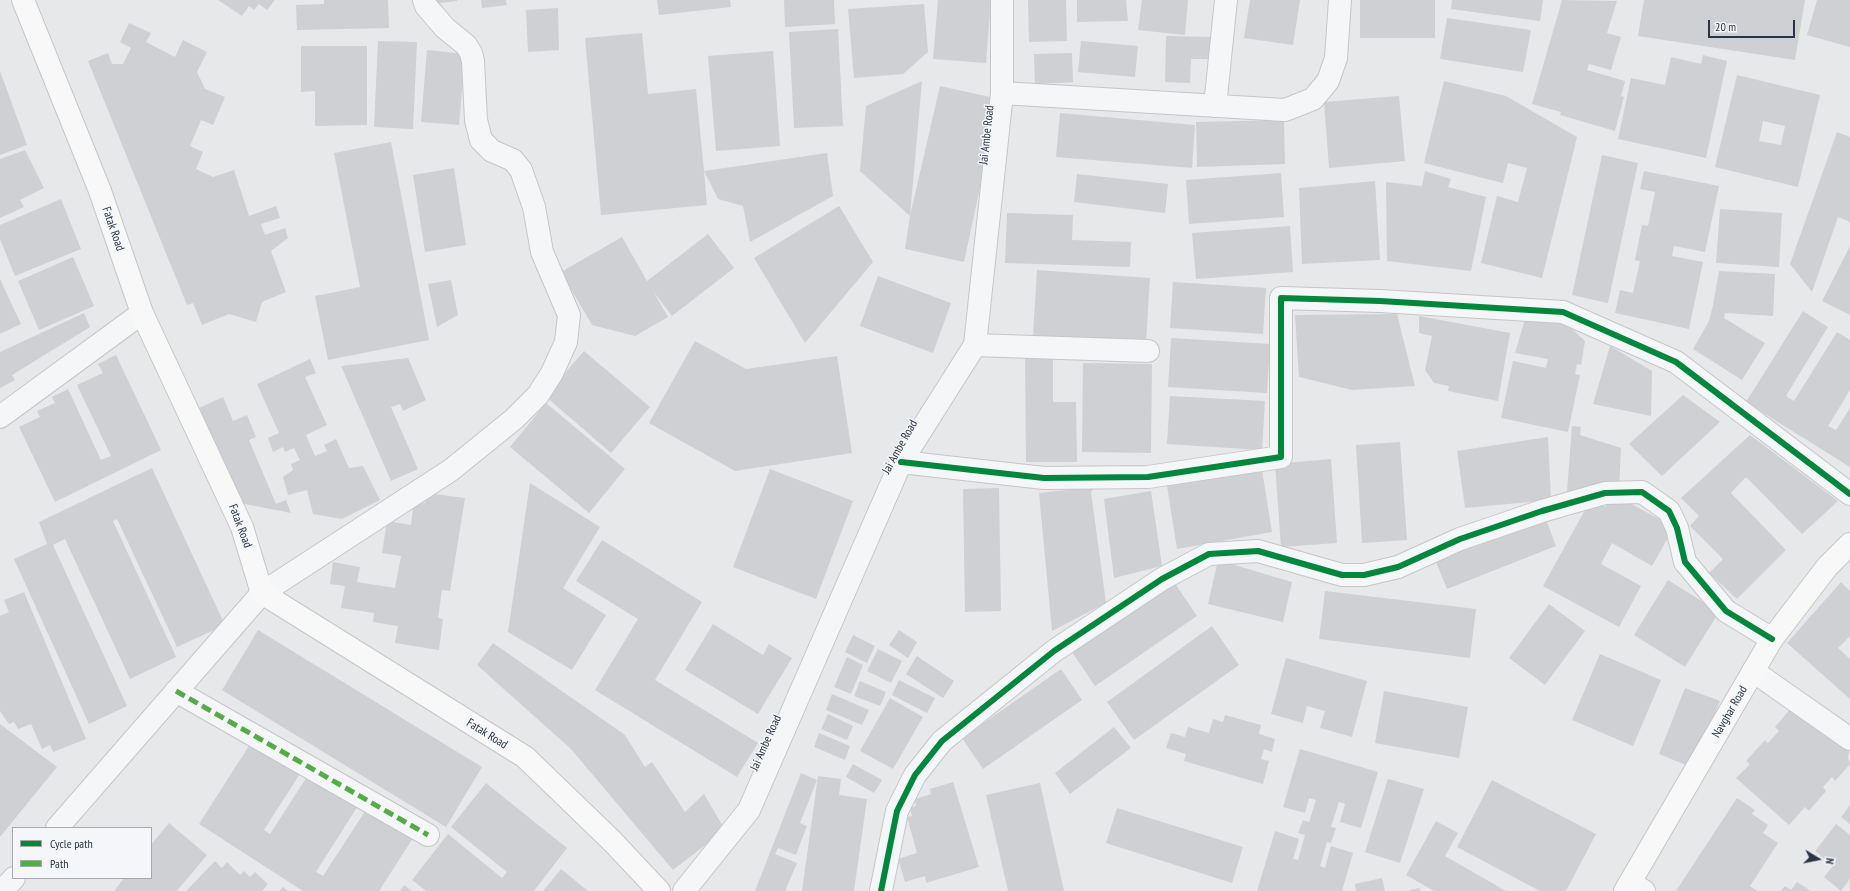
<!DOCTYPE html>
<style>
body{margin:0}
#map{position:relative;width:1850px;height:891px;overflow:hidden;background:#e6e8ea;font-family:"PT Sans Narrow",sans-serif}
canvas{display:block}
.legend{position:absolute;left:12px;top:827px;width:140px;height:52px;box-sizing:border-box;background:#f4f6f9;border:1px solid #a4a8b1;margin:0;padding:5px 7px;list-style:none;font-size:12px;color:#2b3445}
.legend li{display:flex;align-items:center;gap:8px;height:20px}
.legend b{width:20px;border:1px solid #a4a8b1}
.north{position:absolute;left:1798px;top:839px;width:40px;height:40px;-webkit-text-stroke:3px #f4f6f9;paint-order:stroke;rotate:100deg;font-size:11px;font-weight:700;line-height:16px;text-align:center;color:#2b3445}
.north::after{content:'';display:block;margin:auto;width:14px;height:18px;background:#2b3445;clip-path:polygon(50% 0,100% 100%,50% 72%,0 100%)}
.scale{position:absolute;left:1708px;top:20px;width:87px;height:18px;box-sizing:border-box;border:2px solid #2b3445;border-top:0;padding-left:5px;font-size:12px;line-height:14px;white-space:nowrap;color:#2b3445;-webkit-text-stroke:3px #f4f6f9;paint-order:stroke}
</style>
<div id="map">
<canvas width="1850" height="891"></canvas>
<ul class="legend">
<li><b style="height:5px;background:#00873e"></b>Cycle path</li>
<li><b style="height:5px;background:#54ac47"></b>Path</li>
</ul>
<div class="north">N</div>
<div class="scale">20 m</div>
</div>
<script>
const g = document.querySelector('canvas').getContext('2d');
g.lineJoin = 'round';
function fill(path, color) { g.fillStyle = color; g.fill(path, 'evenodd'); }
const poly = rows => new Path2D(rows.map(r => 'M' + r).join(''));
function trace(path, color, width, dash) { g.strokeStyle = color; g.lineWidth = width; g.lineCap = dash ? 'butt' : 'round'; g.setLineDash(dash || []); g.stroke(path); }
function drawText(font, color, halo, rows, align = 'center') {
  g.font = font + ' "PT Sans Narrow",sans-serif'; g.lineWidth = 3; g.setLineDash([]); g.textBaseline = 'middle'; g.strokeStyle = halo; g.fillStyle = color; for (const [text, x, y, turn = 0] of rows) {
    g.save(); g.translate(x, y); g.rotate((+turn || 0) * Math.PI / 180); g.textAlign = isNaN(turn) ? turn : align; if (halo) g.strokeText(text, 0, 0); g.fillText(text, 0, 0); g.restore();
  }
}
fill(poly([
 [218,0,275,0,267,10,259,4,254,10,249,6,242,16],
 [324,0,388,0,389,28,297,30,296,5,324,4],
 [431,0,457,0,457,1,432,4],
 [481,0,506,0,507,5,482,8],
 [657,0,730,0,731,7,659,15],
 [784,0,834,0,835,24,785,27],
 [938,0,991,0,986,63,933,59],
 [1028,0,1066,0,1067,41,1029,42],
 [1077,0,1126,0,1128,21,1077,22],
 [1142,0,1188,0,1185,35,1138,30],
 [1250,0,1300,0,1293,45,1244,38],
 [1360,0,1435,0,1435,38,1360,38],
 [1452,0,1543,0,1540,21,1451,9],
 [1562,0,1617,1,1607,33,1621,37,1611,70,1589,64,1587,70,1625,81,1621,96,1624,97,1615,131,1560,115,1561,112,1532,104],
 [1644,0,1805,0,1795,60,1638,36],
 [1817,0,1850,0,1850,47,1807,35],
 [924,4,928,52,903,74,854,78,848,9],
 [558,8,559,50,528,52,526,10],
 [1447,18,1531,30,1523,72,1440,59],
 [129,23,151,33,146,42,175,57,183,40,207,52,197,72,205,89,225,97,213,125,201,120,190,146,203,152,196,169,213,177,234,170,249,216,276,206,280,218,261,224,265,235,285,228,288,238,271,251,286,292,262,302,256,322,229,314,202,325,193,303,187,305,88,61,108,53,112,64,123,64,131,48,120,42],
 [838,29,843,126,794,128,789,32],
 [642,33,648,94,696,89,704,171,827,153,833,196,750,242,743,206,718,199,704,171,707,205,601,215,585,38],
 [1166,36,1212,37,1211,59,1191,59,1190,83,1165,82],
 [378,41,417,42,413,129,374,127],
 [1081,41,1138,46,1135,77,1078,72],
 [301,46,367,46,367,125,315,126,315,91,301,92],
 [427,50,465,54,459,125,421,122],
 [773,51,780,146,716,151,708,56],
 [1072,53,1073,82,1035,84,1034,54],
 [1703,55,1727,61,1706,158,1618,139,1631,78,1665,85,1671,57,1701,64],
 [0,71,27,145,0,155],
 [1737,75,1820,95,1798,187,1715,167],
 [1763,121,1785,126,1781,145,1759,141],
 [922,81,910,216,860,171,866,106],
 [1444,81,1506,96,1577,137,1542,278,1481,263,1497,196,1518,202,1527,168,1508,163,1503,183,1424,163],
 [940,86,999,99,964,262,905,249,910,216],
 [1399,96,1405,161,1329,168,1324,102],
 [1060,113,1195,125,1192,168,1056,157],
 [1284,120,1285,164,1197,167,1196,122],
 [1837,132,1850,137,1850,222,1838,217,1812,292,1790,264],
 [391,142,429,340,328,360,315,296,360,287,334,153],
 [25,150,44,188,20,200,24,207,0,218,0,159],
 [1602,155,1638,163,1608,303,1572,295],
 [454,168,466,245,425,252,413,175],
 [1425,171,1451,179,1448,187,1486,197,1471,271,1387,261,1386,182,1422,186],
 [1644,171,1719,186,1705,252,1674,246,1672,256,1703,262,1689,329,1615,313,1620,290,1633,293,1640,261,1635,260,1642,225,1648,226,1655,192,1640,189],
 [1281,173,1284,217,1189,224,1186,180],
 [1077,174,1168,184,1165,213,1074,202],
 [1375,181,1380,260,1302,264,1299,188],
 [61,199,81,249,15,276,0,239,0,225],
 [839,206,873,262,805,343,754,258],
 [1720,209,1782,213,1779,267,1716,263],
 [1007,213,1073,215,1072,240,1131,242,1130,267,1005,263],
 [1290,226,1293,272,1196,279,1192,233],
 [708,234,734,268,672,316,653,291,668,317,635,336,592,325,561,272,622,237,647,281],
 [1850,246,1850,315,1822,301],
 [73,257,94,306,39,330,18,281],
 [1037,270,1150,278,1146,343,1033,336],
 [1719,271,1775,274,1773,316,1725,313,1724,318,1765,343,1742,380,1693,349,1709,321,1713,305],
 [878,276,951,303,933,353,860,326],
 [0,279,21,324,0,334],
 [451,280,458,315,437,327,428,284],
 [1173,282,1266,288,1263,334,1170,328],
 [1803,311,1828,327,1786,396,1794,401,1837,332,1850,340,1850,390,1828,426,1836,430,1850,408,1850,467,1746,402],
 [84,313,90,327,12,375,15,380,0,388,0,352],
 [1397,314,1415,386,1352,390,1299,377,1295,315],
 [1419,316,1510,333,1498,401,1448,391,1449,386,1434,383,1425,370,1432,336,1419,333],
 [1525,319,1564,322,1585,341,1581,365,1577,364,1575,374,1580,375,1568,432,1501,418,1513,361,1546,368,1548,359,1515,353],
 [1171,338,1270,344,1267,393,1168,387],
 [695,341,746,369,837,356,852,453,735,471,649,423],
 [1610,346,1652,371,1651,416,1593,404],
 [584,351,650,407,611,453,545,396],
 [1025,353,1053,353,1053,402,1076,402,1077,462,1026,462],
 [116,355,161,450,55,502,19,427,40,417,37,411,55,403,52,397,68,389,101,460,111,456,77,385,103,373,98,364],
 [408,358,426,400,403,411,400,404,391,407,418,469,391,481,341,366],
 [310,359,316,373,305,377,327,425,306,435,315,456,327,451,324,445,336,439,349,468,363,466,380,500,342,519,313,514,307,490,288,495,283,477,293,470,291,464,300,460,294,448,285,452,283,447,273,452,268,438,279,433,257,384],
 [1083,363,1152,364,1151,453,1082,452],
 [1683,395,1720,422,1662,476,1629,444],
 [1170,396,1265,401,1262,450,1167,444],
 [223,397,233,421,247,415,256,437,249,440,276,504,286,500,291,513,240,503,199,408],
 [546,403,625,469,589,513,510,447],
 [1572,426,1581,427,1580,435,1621,448,1619,490,1567,492],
 [1750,435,1838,501,1802,534,1746,477,1731,493,1786,550,1737,599,1709,573,1723,559,1690,526,1699,516,1681,498],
 [1548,437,1551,500,1465,508,1457,451],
 [1400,442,1407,540,1362,543,1356,445],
 [1331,459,1337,543,1281,547,1275,464],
 [152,468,225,625,177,647,117,519,113,521,176,657,130,679,65,539,53,545,127,706,89,724,14,559,47,544,39,522],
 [770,469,853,501,816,599,733,567],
 [1262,470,1272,532,1177,549,1167,486],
 [530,483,600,527,563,588,606,615,572,670,508,632],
 [1094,487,1091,492,1106,603,1052,631,1039,493],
 [999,488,1001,611,965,612,963,489],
 [1151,491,1162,566,1114,578,1104,499],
 [426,493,465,498,450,591,442,590,438,618,443,619,439,650,395,643,398,626,373,622,374,613,341,608,345,586,330,584,333,562,360,567,357,582,395,588,401,556,382,553,387,521,411,525,414,501,425,503],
 [1613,494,1674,527,1652,566,1612,543,1601,564,1641,586,1619,627,1543,586,1591,499,1605,507],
 [1544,514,1556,546,1447,589,1434,557],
 [602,540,702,602,655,680,758,743,737,777,595,690,638,619,576,581],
 [1218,560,1292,582,1283,622,1208,604],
 [1668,580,1719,612,1685,667,1634,635],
 [1174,582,1197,616,1095,686,1072,652],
 [1841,582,1850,591,1850,638,1849,637,1838,648,1850,659,1850,699,1787,643],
 [1325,591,1476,609,1470,658,1319,639],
 [24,592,86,739,53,752,50,745,42,749,31,724,18,729,14,722,9,724,0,711,0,616,9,612,4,600],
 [1549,604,1585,631,1545,685,1509,658],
 [713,624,763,655,769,644,792,658,758,714,685,670],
 [1212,626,1239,665,1134,740,1107,702],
 [258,630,482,767,446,827,222,690],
 [899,630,917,642,908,658,889,645],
 [853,635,875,646,867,663,845,652],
 [493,643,625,735,645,767,652,762,685,812,704,794,725,830,673,870,571,749,477,665],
 [878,649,902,661,891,683,867,671],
 [1600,654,1661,680,1633,746,1572,720],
 [917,656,954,681,943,698,906,674],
 [847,657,863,665,851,694,834,687],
 [1286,658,1367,681,1352,737,1320,728,1325,711,1307,706,1303,723,1271,714],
 [1061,669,1082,700,983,769,962,738],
 [899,680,935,698,927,713,892,695],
 [860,681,886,692,880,706,854,696],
 [1685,688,1720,701,1693,768,1659,754],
 [1384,691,1468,707,1459,758,1375,743],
 [832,694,869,710,862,725,826,710],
 [890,698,923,717,893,769,860,751],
 [1791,708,1850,747,1848,758,1850,764,1835,781,1832,777,1823,787,1826,791,1809,811,1805,807,1789,825,1736,778,1750,764,1746,761,1765,740,1768,743,1779,731,1775,727],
 [828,714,853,726,847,740,821,729],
 [1225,715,1261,725,1259,734,1275,739,1272,752,1264,749,1261,759,1269,761,1263,784,1184,761,1186,754,1166,748,1171,733,1185,737,1188,727,1209,733,1213,719,1223,722],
 [0,724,57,767,0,837],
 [1114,727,1131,748,1070,794,1055,773],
 [819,733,850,746,845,760,814,747],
 [254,738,303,769,264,830,270,834,310,772,359,804,316,872,323,876,369,805,415,835,379,891,303,891,199,824],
 [1300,749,1378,772,1361,828,1340,822,1345,804,1339,802,1331,827,1336,828,1331,843,1327,842,1320,866,1325,868,1331,846,1353,853,1342,891,1257,891,1275,831,1299,839,1293,859,1298,860,1305,835,1298,833,1303,820,1309,822,1316,800,1309,798,1305,813,1283,807],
 [853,764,882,780,874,793,846,777],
 [801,773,817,780,800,823,807,826,796,855,778,848,775,854,797,863,785,891,755,891],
 [818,776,841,779,839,795,867,799,854,891,802,891],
 [1388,779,1424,789,1400,863,1365,852],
 [1492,780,1596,834,1566,891,1540,891,1457,847],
 [953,782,979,867,926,883,925,876,905,882,898,859,917,853,907,817,912,816,910,808,916,806,915,799,931,794,930,789],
 [486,783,567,848,534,891,426,891,412,880,448,834,502,878,507,872,451,827],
 [1040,783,1064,891,1008,891,986,795],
 [1737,798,1755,810,1752,814,1768,825,1763,833,1778,843,1750,886,1757,891,1676,891],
 [1850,805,1850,824,1841,817],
 [1117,808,1243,847,1232,883,1106,843],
 [1436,821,1458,833,1445,856,1506,891,1434,891,1406,875],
 [169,823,207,855,177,891,114,891,124,878,151,878,151,845],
 [1836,824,1850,835,1850,879,1841,891,1824,877,1833,866,1815,851],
 [215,861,222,868,227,862,240,875,244,871,250,877,255,872,268,884,262,891,186,891],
 [561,869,588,891,543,891],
 [1382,878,1385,891,1356,891,1355,884],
 [1797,882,1811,891,1781,891,1785,886,1791,890],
 [404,885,412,891,400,891],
 [283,887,288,891,279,891],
 [1420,888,1420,891,1409,891,1409,890]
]), '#ced0d3');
const minor = poly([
 [1002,93,1285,110,1313,99,1328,81,1336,58,1340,0],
 [1215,106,1226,0],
 [975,345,1148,351],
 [901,462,1044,478,1148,477,1281,457,1281,298,1380,301,1563,312,1676,362,1850,494],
 [1753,671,1850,739],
 [176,691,428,835],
 [57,828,262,593,451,470,514,419,538,395,552,373,566,342,569,315,542,252,534,207,521,170,513,160,492,151,481,140,476,120,473,61,471,53,466,45,445,28,426,6,424,0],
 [1631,883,1644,891],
 [2,891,14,878],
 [684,891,749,810,901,462,975,345,1002,93,1002,0],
 [881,891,897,811,915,775,942,741,1054,651,1162,579,1209,554,1258,551,1342,575,1364,575,1398,567,1460,539,1542,511,1605,493,1642,492,1669,511,1677,528,1685,562,1726,611,1772,639]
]);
const tertiary = poly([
 [0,417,142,313]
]);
const secondary = poly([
 [23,0,100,191,142,313,242,527,262,593,525,757,612,841,659,891],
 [1625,891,1772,639,1827,567,1850,544]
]);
trace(minor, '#c4c6c8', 24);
trace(tertiary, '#c4c6c8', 24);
trace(secondary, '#c4c6c8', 24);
trace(minor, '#f5f6f7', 22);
trace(tertiary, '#f5f6f7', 22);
trace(secondary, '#f8f8f8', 22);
trace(poly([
 [176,691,428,835]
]), '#54ac47', 5, [10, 5]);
trace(poly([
 [901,462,1044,478,1148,477,1281,457,1281,298,1380,301,1563,312,1676,362,1850,494],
 [881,891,897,811,915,775,942,741,1054,651,1162,579,1209,554,1258,551,1342,575,1364,575,1398,567,1460,539,1542,511,1605,493,1642,492,1669,511,1677,528,1685,562,1726,611,1772,639]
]), '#00873e', 6);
drawText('12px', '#2b3445', '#f4f6f9', [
 ["Jai Ambe Road",987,135,-84],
 ["Fatak Road",113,229,71],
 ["Jai Ambe Road",900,447,-61],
 ["Fatak Road",240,526,69],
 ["Navghar Road",1730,712,-60],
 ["Fatak Road",487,734,32],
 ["Jai Ambe Road",766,743,-66]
]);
</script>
